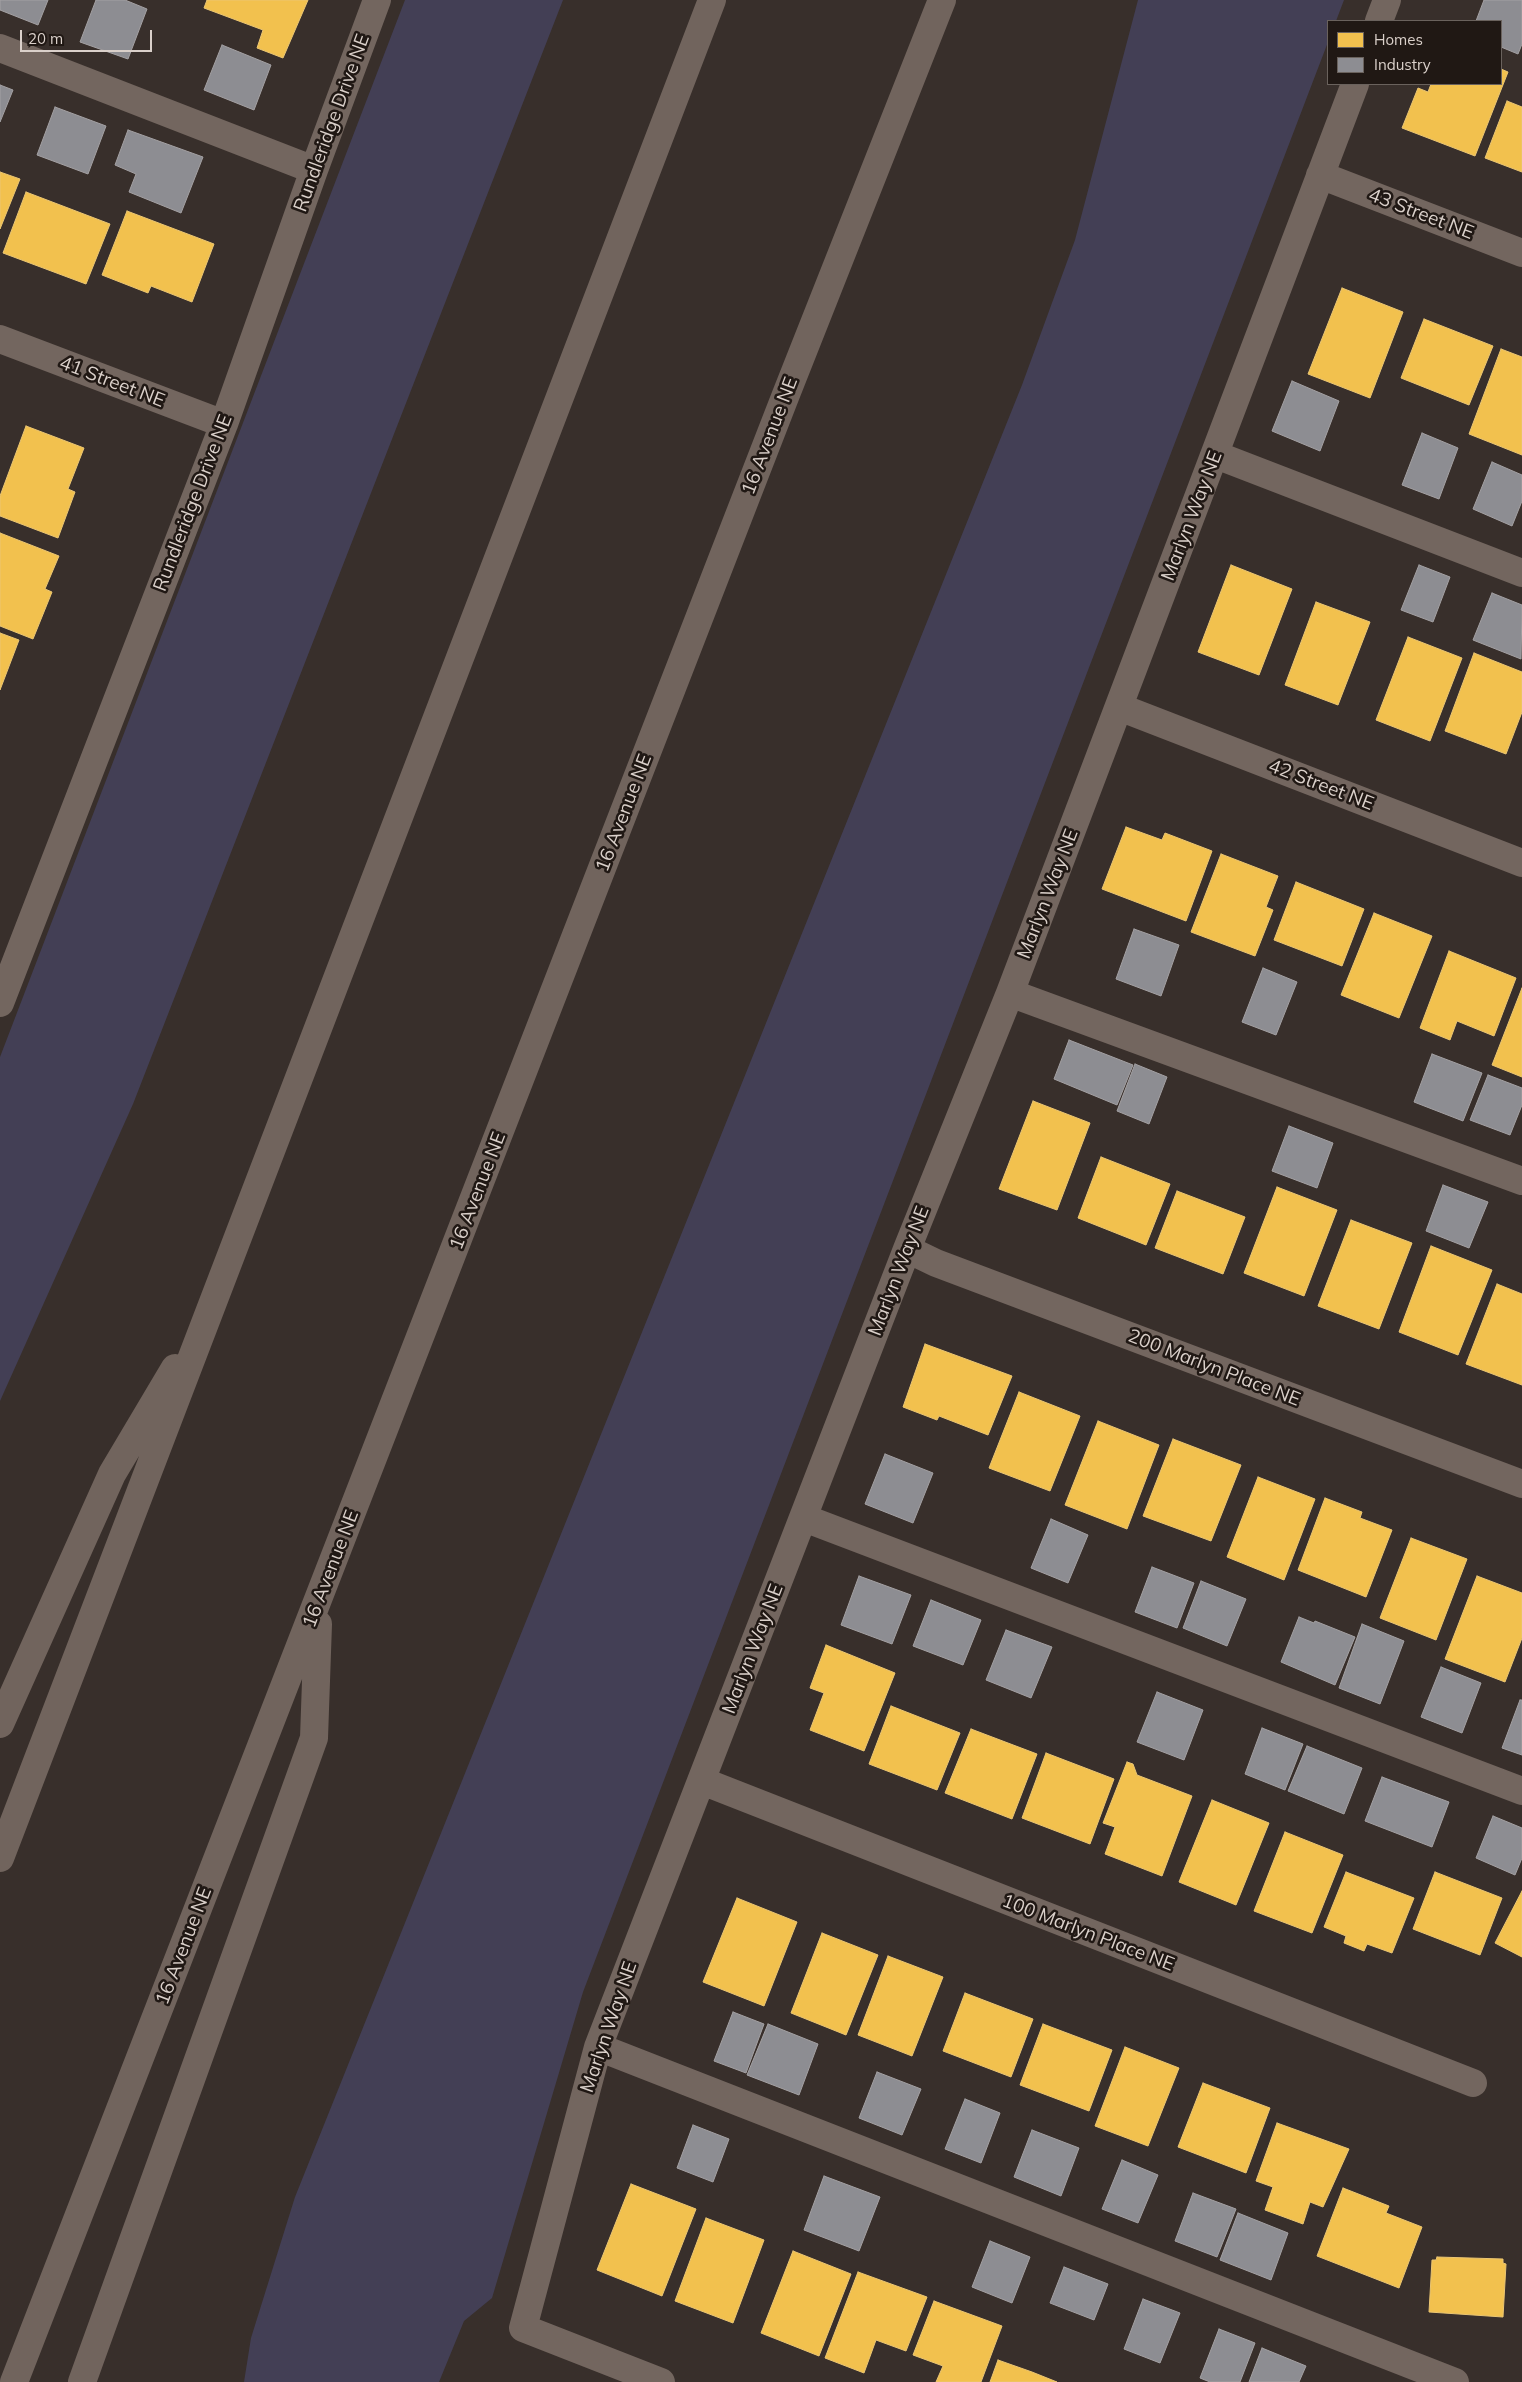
<!DOCTYPE html>
<style>
body{margin:0}
#map{position:relative;width:1522px;height:2382px;overflow:hidden;background:#382f2b;font-family:Mulish,sans-serif}
canvas{display:block}
.legend{position:absolute;left:1327px;top:20px;width:175px;height:65px;box-sizing:border-box;background:#201814;border:1px solid #6a625d;margin:0;padding:6px 9px;list-style:none;font-size:15px;color:#dad0ca}
.legend li{display:flex;align-items:center;gap:10px;height:25px}
.legend b{width:25px;border:1px solid #6a625d}
.scale{position:absolute;left:20px;top:30px;width:132px;height:22px;box-sizing:border-box;border:2px solid #dad0ca;border-top:0;padding-left:6px;font-size:15px;line-height:18px;white-space:nowrap;color:#dad0ca;-webkit-text-stroke:4px #201814;paint-order:stroke}
</style>
<div id="map">
<canvas width="1522" height="2382"></canvas>
<ul class="legend">
<li><b style="height:14px;background:#f2c14e"></b>Homes</li>
<li><b style="height:14px;background:#8d8d92"></b>Industry</li>
</ul>
<div class="scale">20 m</div>
</div>
<script>
const g = document.querySelector('canvas').getContext('2d');
g.lineJoin = 'round';
function fill(path, color) { g.fillStyle = color; g.fill(path, 'evenodd'); }
const poly = rows => new Path2D(rows.map(r => 'M' + r).join(''));
function trace(path, color, width, dash) { g.strokeStyle = color; g.lineWidth = width; g.lineCap = dash ? 'butt' : 'round'; g.setLineDash(dash || []); g.stroke(path); }
function drawText(font, color, halo, rows, align = 'center') {
  g.font = font + ' Mulish,sans-serif'; g.lineWidth = 5; g.setLineDash([]); g.textBaseline = 'middle'; g.strokeStyle = halo; g.fillStyle = color; for (const [text, x, y, turn = 0] of rows) {
    g.save(); g.translate(x, y); g.rotate((+turn || 0) * Math.PI / 180); g.textAlign = isNaN(turn) ? turn : align; if (halo) g.strokeText(text, 0, 0); g.fillText(text, 0, 0); g.restore();
  }
}
fill(poly([
 [405,0,563,0,133,1104,0,1401,0,1057],
 [1138,0,1344,0,1336,21,1328,21,1328,42,583,1992,492,2298,464,2321,439,2382,244,2382,251,2338,295,2197,1022,385,1075,240]
]), '#433f55');
const homes = poly([
 [207,0,308,0,283,58,257,48,263,30,204,8,207,0],
 [1501,69,1508,72,1475,156,1402,128,1418,88,1428,92,1431,84,1501,84,1501,69],
 [1507,101,1522,107,1522,172,1485,158,1507,101],
 [0,172,20,179,0,229,0,172],
 [26,192,110,224,86,284,3,253,26,192],
 [127,211,214,244,192,302,151,286,148,293,102,275,127,211],
 [1342,288,1403,312,1370,398,1308,374,1342,288],
 [1424,319,1493,346,1469,405,1401,378,1424,319],
 [1501,349,1522,357,1522,455,1469,434,1501,349],
 [26,426,84,448,68,489,75,492,58,538,0,516,0,496,26,426],
 [0,533,59,556,45,589,52,592,33,639,0,626,0,533],
 [1231,565,1292,589,1259,675,1198,652,1231,565],
 [1316,602,1370,622,1338,705,1285,685,1316,602],
 [0,633,19,640,0,690,0,633],
 [1408,637,1462,658,1430,741,1376,720,1408,637],
 [1474,653,1522,672,1522,712,1506,754,1445,731,1474,653],
 [1126,827,1162,840,1165,833,1212,851,1186,921,1102,889,1126,827],
 [1221,854,1278,876,1266,907,1273,910,1255,956,1191,932,1221,854],
 [1296,882,1364,909,1342,966,1274,940,1296,882],
 [1374,913,1432,936,1399,1018,1341,995,1374,913],
 [1449,951,1516,978,1494,1036,1457,1021,1450,1040,1420,1028,1449,951],
 [1522,988,1522,1077,1492,1065,1522,988],
 [1033,1101,1090,1123,1057,1210,999,1189,1033,1101],
 [1101,1157,1170,1184,1146,1245,1078,1218,1101,1157],
 [1277,1187,1337,1210,1304,1296,1244,1273,1277,1187],
 [1177,1191,1245,1217,1223,1274,1155,1248,1177,1191],
 [1351,1220,1412,1243,1379,1329,1318,1306,1351,1220],
 [1431,1246,1492,1270,1458,1355,1399,1332,1431,1246],
 [1497,1284,1522,1294,1522,1385,1466,1364,1497,1284],
 [925,1344,1012,1376,988,1435,939,1416,937,1420,903,1407,925,1344],
 [1019,1392,1080,1416,1050,1491,989,1468,1019,1392],
 [1098,1421,1159,1445,1127,1529,1065,1505,1098,1421],
 [1173,1439,1241,1465,1211,1541,1143,1516,1173,1439],
 [1258,1477,1315,1499,1284,1580,1227,1557,1258,1477],
 [1325,1498,1362,1512,1360,1518,1392,1530,1366,1597,1298,1570,1325,1498],
 [1411,1538,1467,1559,1436,1640,1380,1618,1411,1538],
 [1477,1576,1522,1593,1522,1638,1505,1682,1445,1659,1477,1576],
 [826,1645,895,1673,864,1751,810,1730,824,1693,810,1688,826,1645],
 [891,1706,960,1733,937,1790,869,1764,891,1706],
 [971,1729,1037,1754,1012,1819,945,1793,971,1729],
 [1046,1753,1114,1779,1090,1844,1022,1818,1046,1753],
 [1127,1762,1133,1764,1137,1775,1192,1796,1162,1876,1105,1854,1115,1827,1103,1823,1127,1762],
 [1212,1800,1269,1823,1236,1905,1179,1882,1212,1800],
 [1285,1832,1343,1855,1312,1933,1254,1911,1285,1832],
 [1346,1872,1414,1898,1392,1953,1367,1944,1364,1951,1344,1943,1346,1936,1324,1927,1346,1872],
 [1435,1872,1502,1898,1480,1955,1413,1929,1435,1872],
 [1522,1891,1522,1957,1495,1943,1522,1891],
 [737,1898,797,1922,764,2006,703,1982,737,1898],
 [822,1933,878,1955,846,2035,791,2013,822,1933],
 [888,1956,943,1977,912,2056,858,2035,888,1956],
 [965,1993,1033,2019,1011,2077,943,2051,965,1993],
 [1043,2024,1112,2050,1089,2111,1020,2085,1043,2024],
 [1125,2047,1179,2068,1148,2146,1095,2126,1125,2047],
 [1203,2083,1270,2108,1246,2173,1178,2147,1203,2083],
 [1277,2123,1349,2149,1323,2207,1310,2202,1303,2224,1265,2210,1273,2187,1256,2181,1277,2123],
 [631,2184,696,2209,662,2296,597,2270,631,2184],
 [1343,2188,1389,2206,1386,2213,1422,2227,1399,2288,1317,2256,1343,2188],
 [706,2218,764,2240,733,2323,675,2301,706,2218],
 [793,2251,851,2274,819,2356,761,2333,793,2251],
 [1437,2257,1503,2259,1503,2263,1506,2264,1503,2317,1429,2312,1432,2260,1436,2260,1437,2257],
 [858,2272,927,2297,906,2351,876,2340,864,2373,825,2358,858,2272],
 [934,2301,1002,2326,981,2382,936,2382,943,2366,913,2355,934,2301],
 [998,2360,1032,2372,1057,2382,990,2382,998,2360]
]);
fill(homes, '#f2c14e');
trace(homes, '#ebc673', 1);
const industry = poly([
 [0,0,48,0,38,25,0,10,0,0],
 [96,0,125,0,147,9,128,59,80,42,96,0],
 [1484,0,1522,0,1522,44,1518,54,1501,47,1501,21,1476,21,1484,0],
 [222,45,271,65,254,110,204,90,222,45],
 [0,85,13,90,0,122,0,85],
 [55,107,106,126,88,174,37,155,55,107],
 [128,130,203,157,181,213,129,192,136,174,115,165,128,130],
 [1292,381,1339,401,1320,451,1272,431,1292,381],
 [1422,433,1458,448,1439,499,1402,485,1422,433],
 [1492,462,1522,475,1522,501,1512,526,1473,509,1492,462],
 [1419,565,1450,577,1433,622,1401,610,1419,565],
 [1492,593,1522,605,1521,659,1473,640,1492,593],
 [1134,929,1179,945,1161,996,1116,979,1134,929],
 [1263,968,1297,982,1276,1035,1242,1022,1263,968],
 [1069,1040,1133,1065,1117,1105,1054,1079,1069,1040],
 [1432,1054,1482,1073,1463,1121,1414,1102,1432,1054],
 [1135,1064,1167,1077,1149,1124,1117,1111,1135,1064],
 [1488,1075,1522,1088,1522,1105,1510,1135,1470,1120,1488,1075],
 [1289,1126,1333,1143,1317,1188,1272,1171,1289,1126],
 [1443,1185,1488,1202,1469,1248,1426,1231,1443,1185],
 [885,1454,933,1473,913,1523,865,1504,885,1454],
 [1051,1519,1088,1535,1068,1583,1031,1568,1051,1519],
 [1152,1567,1194,1583,1177,1628,1135,1612,1152,1567],
 [859,1576,911,1595,892,1644,841,1625,859,1576],
 [1201,1581,1246,1599,1227,1646,1183,1628,1201,1581],
 [931,1600,981,1620,963,1665,913,1646,931,1600],
 [1299,1617,1314,1623,1315,1621,1355,1637,1335,1685,1281,1662,1299,1617],
 [1362,1624,1404,1641,1380,1704,1339,1688,1362,1624],
 [1006,1630,1052,1647,1031,1698,986,1680,1006,1630],
 [1441,1667,1481,1683,1462,1733,1421,1717,1441,1667],
 [1157,1692,1203,1710,1184,1760,1137,1742,1157,1692],
 [1520,1700,1522,1700,1522,1755,1502,1748,1520,1700],
 [1262,1728,1303,1744,1285,1790,1245,1774,1262,1728],
 [1307,1746,1362,1768,1344,1814,1288,1791,1307,1746],
 [1382,1777,1449,1802,1432,1847,1365,1821,1382,1777],
 [1493,1816,1522,1828,1522,1858,1515,1875,1476,1858,1493,1816],
 [733,2012,764,2024,746,2073,714,2061,733,2012],
 [768,2024,818,2044,799,2095,747,2075,768,2024],
 [877,2072,921,2089,902,2135,859,2118,877,2072],
 [965,2099,1000,2113,981,2163,945,2149,965,2099],
 [693,2125,729,2139,713,2182,677,2168,693,2125],
 [1032,2130,1079,2148,1061,2196,1014,2177,1032,2130],
 [1122,2160,1158,2175,1138,2223,1102,2209,1122,2160],
 [824,2176,880,2197,859,2251,804,2230,824,2176],
 [1193,2193,1236,2209,1217,2257,1175,2241,1193,2193],
 [1238,2213,1288,2233,1271,2280,1220,2260,1238,2213],
 [990,2241,1030,2257,1012,2303,972,2287,990,2241],
 [1064,2267,1108,2284,1094,2320,1050,2303,1064,2267],
 [1143,2299,1180,2313,1160,2363,1124,2349,1143,2299],
 [1219,2329,1255,2343,1240,2382,1210,2382,1200,2378,1219,2329],
 [1262,2348,1306,2366,1299,2382,1249,2382,1262,2348]
]);
fill(industry, '#8d8d92');
trace(industry, '#a4a1a3', 1);
trace(poly([
 [1379,21,1387,0],
 [0,48,314,170],
 [1320,175,1522,253],
 [0,339,224,424],
 [1216,455,1522,573],
 [1119,707,1522,863],
 [1010,993,1522,1181],
 [0,1003,224,424,314,170,377,0],
 [907,1249,936,1263,1522,1484],
 [804,1518,1522,1791],
 [702,1781,1473,2083],
 [598,2047,1455,2382],
 [661,2382,523,2328,598,2047,907,1249,1010,993,1355,84]
]), '#73665f', 28);
trace(poly([
 [0,1724,112,1474,175,1368],
 [0,1858,712,0],
 [14,2382,785,397,942,0],
 [82,2382,314,1738,318,1624]
]), '#71645d', 28);
drawText('19px', '#dad0ca', '#201814', [
 ["Rundleridge Drive NE",332,123,-70],
 ["43 Street NE",1421,214,21],
 ["41 Street NE",112,382,21],
 ["16 Avenue NE",770,436,-69],
 ["Rundleridge Drive NE",193,503,-69],
 ["Marlyn Way NE",1192,516,-69],
 ["42 Street NE",1321,785,21],
 ["16 Avenue NE",624,813,-69],
 ["Marlyn Way NE",1048,894,-69],
 ["16 Avenue NE",478,1191,-69],
 ["Marlyn Way NE",899,1271,-69],
 ["200 Marlyn Place NE",1214,1368,21],
 ["16 Avenue NE",331,1569,-69],
 ["Marlyn Way NE",753,1649,-69],
 ["100 Marlyn Place NE",1088,1933,21],
 ["16 Avenue NE",184,1946,-69],
 ["Marlyn Way NE",609,2027,-71]
]);
</script>
